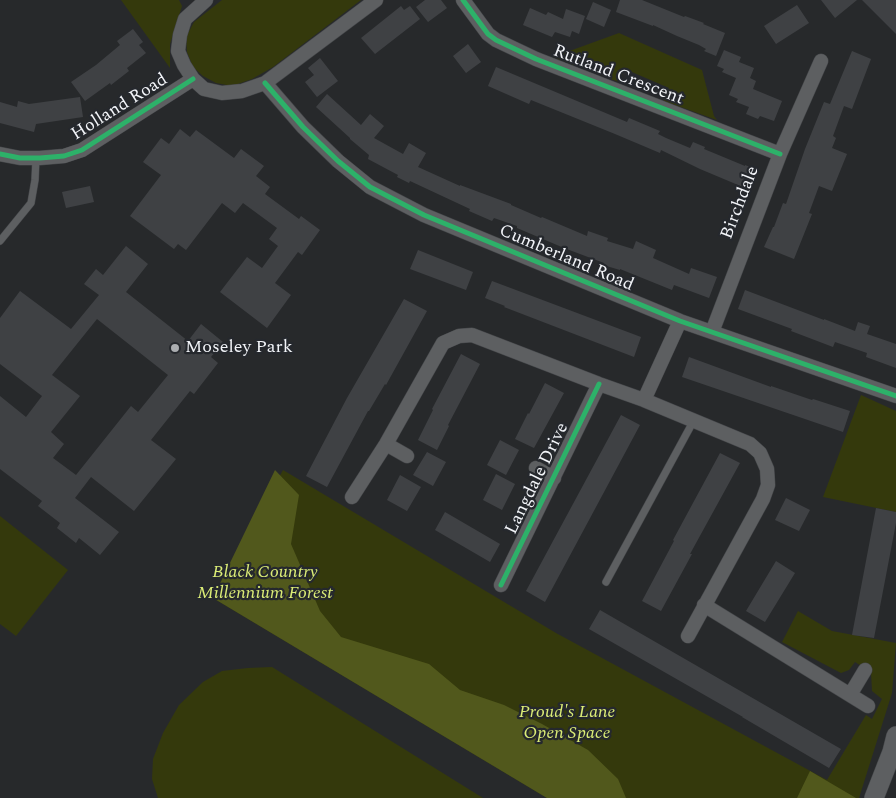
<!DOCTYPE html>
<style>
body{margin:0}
canvas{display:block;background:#27292b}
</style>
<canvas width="896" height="798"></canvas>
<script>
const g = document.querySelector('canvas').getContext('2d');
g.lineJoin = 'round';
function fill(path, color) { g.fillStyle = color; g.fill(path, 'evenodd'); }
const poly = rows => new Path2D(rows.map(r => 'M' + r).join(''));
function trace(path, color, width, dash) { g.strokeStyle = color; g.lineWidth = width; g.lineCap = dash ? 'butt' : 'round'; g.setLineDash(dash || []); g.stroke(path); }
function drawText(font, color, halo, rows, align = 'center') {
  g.font = font + ' Spectral,serif'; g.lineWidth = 4.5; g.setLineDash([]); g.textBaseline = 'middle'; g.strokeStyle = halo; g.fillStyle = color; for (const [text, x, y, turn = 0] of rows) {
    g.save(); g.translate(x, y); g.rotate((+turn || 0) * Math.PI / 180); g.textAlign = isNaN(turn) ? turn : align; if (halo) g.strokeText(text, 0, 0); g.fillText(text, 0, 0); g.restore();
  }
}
fill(poly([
 [121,0,179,0,182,6,170,44,170,68],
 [222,0,361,0,273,67,252,79,235,85,227,85,216,83,203,76,193,67,187,52,186,37,194,22],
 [619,33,702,70,714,116,717,120,664,101,669,88,625,69,619,82,553,57],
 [861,395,896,411,896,512,823,497],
 [283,470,556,633,827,780,866,715,872,719,882,699,872,691,871,672,855,662,849,670,841,673,782,642,798,611,832,631,896,643,892,693,859,798,547,798,213,598],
 [0,516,68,570,16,636,0,624],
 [272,667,483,798,158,798,152,779,153,759,163,733,179,705,203,682,222,671,248,668]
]), '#34390c');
fill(poly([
 [275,470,299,495,291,544,320,611,341,637,429,664,460,690,504,705,542,724,588,750,618,779,626,798,547,798,213,598],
 [810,771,856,798,797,798]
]), '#51581c');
fill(poly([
 [425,0,441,0,447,8,428,22,416,7],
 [620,0,642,0,684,17,685,16,704,23,703,24,725,33,716,56,704,51,706,49,699,45,677,36,653,25,653,26,616,12],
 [821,0,857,0,835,18],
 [862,0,896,0,896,34],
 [593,2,611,10,604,27,586,19],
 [797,5,809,23,776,44,764,26],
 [401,6,404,10,410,6,420,19,375,54,361,38],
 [530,8,546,15,548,12,563,19,566,9,585,16,579,34,572,31,570,37,555,32,552,37,523,25],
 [133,29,143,42,139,45,146,53,127,68,129,71,111,85,110,83,85,101,71,82,96,65,120,45,117,41],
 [468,44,481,62,466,73,453,56],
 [724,50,741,57,739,62,754,68,750,78,756,81,753,89,782,101,774,121,760,116,758,119,746,114,749,107,736,102,738,99,729,95,736,78,722,72,724,69,717,66],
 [852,51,871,59,852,109,844,106,833,136,836,138,832,148,847,154,832,191,819,186,809,213,812,214,794,259,764,247,773,227,774,227,783,203,786,204,805,149,824,102,830,104],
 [320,58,338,81,317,97,305,82,314,75,308,68],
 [496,67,627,122,629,118,660,131,658,134,666,138,690,148,693,142,705,147,704,149,745,166,745,165,758,170,750,190,700,169,661,150,660,153,615,134,531,100,529,104,488,86],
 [327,94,361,125,370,114,384,126,374,138,403,154,409,143,426,153,418,167,460,186,460,185,511,204,511,205,541,218,542,217,587,236,588,231,608,238,607,241,633,249,636,241,656,250,653,258,689,274,691,268,717,277,709,298,674,285,672,290,620,269,620,270,603,265,604,263,564,248,517,228,517,226,494,218,492,221,469,211,470,209,410,181,409,183,397,177,398,175,368,159,369,155,350,139,350,138,316,107],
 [80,97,83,117,36,124,34,132,0,123,0,102,17,107,18,101,29,104],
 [180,129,190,137,196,130,234,158,241,149,264,166,256,176,270,187,265,194,299,219,301,216,320,230,302,255,298,252,275,283,291,295,267,328,220,292,247,257,262,268,278,246,269,239,277,228,243,203,235,213,222,203,186,250,178,244,174,249,130,216,161,175,143,162,161,138,169,144],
 [90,186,94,202,66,208,62,192],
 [126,246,148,264,126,292,188,341,201,324,223,342,211,357,218,363,194,394,190,391,151,440,176,459,134,511,91,477,75,498,119,532,100,555,79,538,76,543,57,528,60,523,38,506,42,501,0,469,0,396,26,417,42,396,0,364,0,318,20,291,71,329,99,295,84,284,96,269,103,275],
 [97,319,168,375,138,412,131,406,76,475,53,458,64,444,51,432,80,396,52,375],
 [418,250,473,272,466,290,410,269],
 [492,281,641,337,634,357,504,307,505,306,485,298],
 [745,290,824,320,824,319,855,331,858,322,870,326,867,334,896,344,896,368,866,357,867,353,835,342,833,347,791,331,792,329,738,309],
 [404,299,427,311,386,385,385,384,369,411,368,411,327,487,306,476,347,398],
 [461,354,480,364,448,425,449,426,437,450,418,440,433,410,432,409],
 [689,357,771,387,771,386,812,400,813,399,850,411,843,432,682,377],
 [545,383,564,393,534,448,515,439,528,413,529,414],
 [621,415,640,425,545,602,526,591],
 [500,440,519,450,506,475,487,465],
 [427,452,446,462,433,486,413,475],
 [720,453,740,463,690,554,692,554,661,611,642,601,674,541,673,540],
 [496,474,515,484,502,510,483,500],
 [400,475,421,487,407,511,387,500],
 [786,498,810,510,799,531,775,520],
 [876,508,896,512,896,523,874,638,852,635],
 [445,512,500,544,490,562,435,530],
 [776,561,795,573,765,622,746,611],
 [600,610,841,749,829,768,742,717,743,717,589,629]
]), '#3f4144');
const lane = poly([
 [0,241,31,203,35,180,36,158],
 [606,582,694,420]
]);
const street = poly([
 [206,0,185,19,180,35,178,51,184,65,193,79,204,89,222,93,242,91,265,83,376,0],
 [463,0,488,34,496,40,536,59,780,154],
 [265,83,303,127,338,161,370,187,424,215,680,321,896,396],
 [0,154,20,158,40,158,64,156,82,150,193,79],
 [680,321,644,400,750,444,760,453,767,469,768,485,763,499,688,636],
 [712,332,780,154,821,61],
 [386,444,407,456],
 [536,468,554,478],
 [352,497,386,444,443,343,459,336,472,335,599,384,644,400],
 [501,585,599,384],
 [704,605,868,706],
 [850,695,865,670]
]);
const secondary = poly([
 [874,798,892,752,896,736]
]);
trace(lane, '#45474a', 8);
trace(street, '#45474a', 15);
trace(secondary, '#45474a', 20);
trace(lane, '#5d5f61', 7);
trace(street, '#5d5f61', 14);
trace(secondary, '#5d5f61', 19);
trace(poly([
 [463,0,488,34,496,40,536,59,780,154],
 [265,83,303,127,338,161,370,187,424,215,680,321,896,396],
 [0,154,20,158,40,158,64,156,82,150,193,79],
 [501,585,599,384]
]), '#2db169', 5);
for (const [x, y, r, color] of [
 [175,348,5,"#abadb0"]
]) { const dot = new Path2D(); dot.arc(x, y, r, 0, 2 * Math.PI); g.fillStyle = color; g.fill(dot); trace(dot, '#25282d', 2); }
drawText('18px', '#f2f4f8', '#25282d', [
 ["Rutland Crescent",618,76,21],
 ["Holland Road",120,108,-32],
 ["Birchdale",741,203,-69],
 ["Cumberland Road",566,259,23],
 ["Langdale Drive",538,479,-64]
]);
drawText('18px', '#f2f4f8', '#25282d', [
 ["Moseley Park",185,348]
], 'left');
drawText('italic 18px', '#dbec76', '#25282d', [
 ["Black Country",265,573],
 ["Millennium Forest",265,594],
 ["Proud's Lane",567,713],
 ["Open Space",567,734]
]);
</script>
